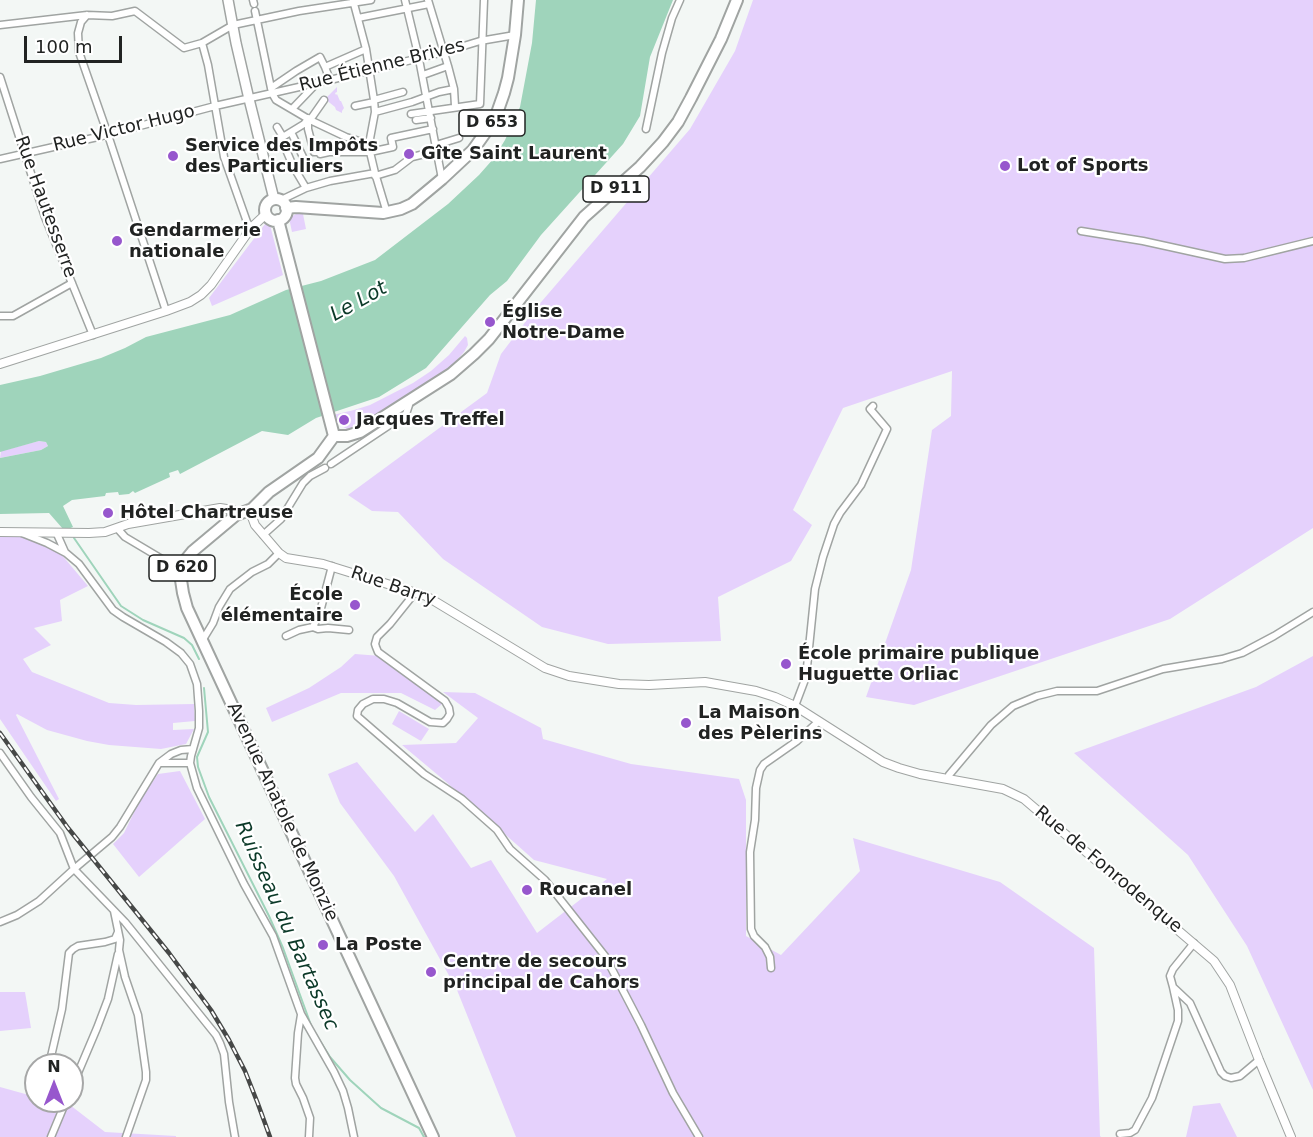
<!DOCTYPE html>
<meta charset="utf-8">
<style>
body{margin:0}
#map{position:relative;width:1313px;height:1137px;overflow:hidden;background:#f3f7f5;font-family:"DejaVu Sans",sans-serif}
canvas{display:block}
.north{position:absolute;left:24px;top:1053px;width:60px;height:60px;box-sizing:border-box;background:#fff;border:2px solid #a6a7a7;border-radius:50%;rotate:0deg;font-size:16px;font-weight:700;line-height:24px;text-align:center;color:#212322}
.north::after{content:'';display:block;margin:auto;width:21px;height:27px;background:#9757cd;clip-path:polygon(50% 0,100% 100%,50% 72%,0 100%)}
.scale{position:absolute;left:24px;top:36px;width:98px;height:27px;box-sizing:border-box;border:3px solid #212322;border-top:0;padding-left:8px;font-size:18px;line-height:21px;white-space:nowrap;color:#212322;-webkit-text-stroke:4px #fff;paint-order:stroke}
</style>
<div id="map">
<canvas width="1313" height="1137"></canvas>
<div class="north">N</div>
<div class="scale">100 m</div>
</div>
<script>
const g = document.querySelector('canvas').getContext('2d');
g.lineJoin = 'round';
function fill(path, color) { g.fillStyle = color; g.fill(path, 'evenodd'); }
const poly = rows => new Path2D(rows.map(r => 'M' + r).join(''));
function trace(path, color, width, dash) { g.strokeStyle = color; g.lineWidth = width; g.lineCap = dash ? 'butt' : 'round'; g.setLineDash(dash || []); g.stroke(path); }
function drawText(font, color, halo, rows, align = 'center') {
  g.font = font + ' "DejaVu Sans",sans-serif'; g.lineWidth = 4.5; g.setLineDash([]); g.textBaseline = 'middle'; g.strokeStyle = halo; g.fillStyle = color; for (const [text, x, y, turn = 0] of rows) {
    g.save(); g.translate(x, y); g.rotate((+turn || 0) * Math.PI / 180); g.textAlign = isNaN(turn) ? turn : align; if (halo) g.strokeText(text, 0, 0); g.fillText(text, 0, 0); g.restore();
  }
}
fill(poly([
 [753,0,1313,0,1313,528,1170,619,914,705,866,697,911,570,932,430,951,416,952,371,843,408,793,510,812,525,791,561,718,597,721,641,608,644,542,627,443,559,398,512,372,511,348,495,487,393,501,354,536,308,690,129,735,51],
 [337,87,337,92,335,93,336,95,337,94,340,101,341,101,344,108,342,111,342,113,336,110,335,107,325,99],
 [296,214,303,214,306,229,292,232,289,218],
 [265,224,270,225,283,275,212,306,209,298],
 [465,336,467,338,468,345,464,352,449,369,358,428,347,429,338,424,333,415,354,410,370,405,413,383,431,371,449,355],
 [39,441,46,442,48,446,41,450,0,458,1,451],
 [0,535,19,536,41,542,61,554,88,586,60,600,62,621,34,628,51,645,23,659,32,672,109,703,136,705,194,704,195,721,173,723,173,730,194,729,186,744,161,749,109,745,87,741,47,730,17,714,16,715,59,799,56,801,0,719],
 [355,654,381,656,442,704,435,710,401,693,341,693,272,722,266,708,309,688,341,667],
 [1313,656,1313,1090,1247,946,1188,855,1074,753,1256,687],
 [443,692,475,693,541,728,543,739,631,764,739,779,746,800,746,936,781,955,860,871,853,838,1000,882,1094,948,1100,1136,1101,1137,516,1137,457,990,394,876,340,803,328,774,357,762,415,832,433,814,471,868,491,860,537,933,607,879,534,860,445,781,402,745,456,743,478,718],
 [399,711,429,729,421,741,392,724],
 [180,771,205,819,139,877,113,844,124,833,141,798,158,774],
 [0,992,25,992,31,1028,0,1031],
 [0,1087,36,1097,36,1101,53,1101,70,1105,105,1132,176,1136,176,1137,0,1137],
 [1220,1103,1237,1137,1186,1137,1193,1106]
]), '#e5d1fc');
fill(poly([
 [536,0,673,0,650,57,640,116,623,144,541,235,507,281,490,295,426,368,379,397,316,418,288,435,262,431,180,474,178,470,169,473,170,477,135,493,133,491,129,494,119,495,118,492,106,493,105,496,72,500,63,506,73,527,68,529,63,529,49,513,0,514,0,458,41,450,48,446,46,442,39,441,0,452,0,385,40,376,101,358,125,348,146,337,230,315,286,290,321,281,375,260,448,204,479,175,494,158,505,140,520,107,532,43]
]), '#9fd4bb');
trace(poly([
 [74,538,121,606,143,620,184,638,192,645,199,659],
 [204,688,208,732,197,757,198,767,209,797,269,916,283,948,312,1028,330,1057,350,1080,381,1108,419,1128,424,1137]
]), '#9fd4bb', 2);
const minor = poly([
 [253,0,254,4],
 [353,0,366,49,374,100,375,112,369,144,370,152,375,173,387,213],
 [405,0,418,54,442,179],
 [428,0,448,66,454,89,455,106],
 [255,11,272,93,276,100,310,120,346,137,369,144],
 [87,15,81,22,78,33,79,52,108,135,166,311],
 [358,18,429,4],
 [0,25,87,15,112,16,135,11,184,48,202,43,233,25,299,11,371,0],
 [202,43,208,65,224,157,247,222,251,228],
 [423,75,448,66],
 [0,77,45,217,93,335],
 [330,80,325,67,366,49],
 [271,88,296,71,320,57,325,67],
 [374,100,403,92],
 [355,106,374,102],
 [292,109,316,84],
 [375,112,412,102,439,92,454,89],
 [411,114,480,104,484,0],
 [481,114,486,123,490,126],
 [308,118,308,129,314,152,319,152,320,154,329,152,370,152,393,147,391,138,433,129],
 [310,120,324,100],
 [416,120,431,118],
 [277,127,283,137],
 [646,129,662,53,672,18,680,0],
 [291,132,303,157],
 [436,145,459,138],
 [0,159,102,136,215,106,330,80,444,52,480,41,515,35],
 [375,176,395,170,412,157,437,151],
 [306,188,293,166,281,138,304,124,308,119],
 [281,200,306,188,330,181,375,173],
 [1081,231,1143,241,1225,259,1244,258,1313,241],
 [1,316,13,316,72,283],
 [331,464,406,414,409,405,408,401],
 [117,528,125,537,167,562,182,568],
 [22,533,47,543,66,553,79,564,113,610,123,617,166,642,181,653,190,664,197,684,199,711,199,728,191,756,190,763,197,788,244,884,273,936,301,1014,334,1072,343,1091,348,1108,354,1137],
 [57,534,65,552],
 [263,535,281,519,303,483,310,476,325,468],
 [413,592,410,599,390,624,377,637,375,644,376,647,378,652,445,701,449,708,450,714,447,719,443,723,430,722,397,703,384,699,373,699,363,704,358,710,357,716,424,774,462,799,497,830,510,849,545,880,605,956,641,1025,673,1093,699,1137],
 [313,627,318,629,328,628,349,630],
 [286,636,299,630,313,627,320,612,332,566],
 [202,641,213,623,219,607,230,589,252,572,268,564,279,553],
 [795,706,806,677,815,589,823,557,834,524,840,513,861,485,887,429,870,409,873,406],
 [0,753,31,797,60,833,74,869,125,922,216,1035,220,1043,224,1054,229,1102,235,1137],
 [160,763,190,763],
 [948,779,949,775,991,725,1013,706,1037,696,1057,691,1097,691,1163,669,1222,659,1242,653,1274,636,1313,612],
 [114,911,120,940,119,950,125,977,138,1015,146,1072,146,1080,126,1137],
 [0,922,17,915,39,901,74,869,112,837,120,827,159,763,171,754,181,750,193,749],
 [1194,943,1173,969,1170,976,1173,987,1190,1003,1221,1072,1225,1076,1231,1078,1240,1076,1259,1060],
 [771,968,770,957,765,947,754,936,751,929,750,852,755,820,756,788,760,770,764,764,797,741,819,721],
 [301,1015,298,1033,295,1078,296,1084,303,1098,310,1118,309,1137],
 [49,1065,62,1009,69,953,73,949,78,946,105,942,115,939,118,932],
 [72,1087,97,1028,108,999,118,954],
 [1120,1134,1130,1133,1135,1130,1152,1098,1178,1021,1178,1010,1173,987],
 [51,1137,66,1101]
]);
const tertiary = poly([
 [0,364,166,311,190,302,201,295,211,285,251,228,266,214],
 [252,509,252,517,255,525,279,553,286,558,323,564,426,596,545,668,569,676,619,684,649,685,705,682,756,691,775,697,795,706,883,762,899,768,920,774,1003,789,1024,799,1214,961,1230,985,1259,1060,1291,1137],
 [0,532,89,533,105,532,128,524,220,508,233,510,236,515]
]);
const secondary = poly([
 [228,0,236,43,249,99,274,199]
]);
const primary = poly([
 '265 210a11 11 0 1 1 22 0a11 11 0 1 1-22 0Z',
 [286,208,296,207,383,213,401,209,412,204,442,179,473,150,490,126,497,113,504,93,508,78,515,35,518,0],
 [278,220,334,436],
 [334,436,318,458,269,492,252,509,236,515,193,551,184,562,182,568,181,580,183,593,187,608,433,1137],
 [334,436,347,436,360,432,451,374,474,354,489,339,584,217,640,167,663,142,678,122,691,98,721,39,737,0]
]);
trace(minor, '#a0a4a2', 9);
trace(tertiary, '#a0a4a2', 10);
trace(secondary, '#a0a4a2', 12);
trace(primary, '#a0a4a2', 14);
trace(minor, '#fff', 6);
trace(tertiary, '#fff', 8);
trace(secondary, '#fff', 9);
trace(primary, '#fff', 10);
const rail = poly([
 [0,733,68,828,169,953,211,1010,229,1040,245,1071,258,1104,270,1137]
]);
trace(rail, '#464847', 4.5);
trace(rail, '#fff', 2, [7]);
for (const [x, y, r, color] of [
 [409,154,6,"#9757cd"],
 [173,156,6,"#9757cd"],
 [1005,166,6,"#9757cd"],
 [117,241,6,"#9757cd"],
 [490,322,6,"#9757cd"],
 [344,420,6,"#9757cd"],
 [108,513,6,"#9757cd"],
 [355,605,6,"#9757cd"],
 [786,664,6,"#9757cd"],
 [686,723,6,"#9757cd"],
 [527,890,6,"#9757cd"],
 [323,945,6,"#9757cd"],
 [431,972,6,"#9757cd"]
]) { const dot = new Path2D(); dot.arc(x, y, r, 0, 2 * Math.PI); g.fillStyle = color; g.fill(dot); trace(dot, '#fff', 2); }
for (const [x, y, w] of [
 [492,123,66],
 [616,189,66],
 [182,568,66]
]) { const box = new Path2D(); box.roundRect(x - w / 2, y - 13, w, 26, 4.5); g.fillStyle = '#fff'; g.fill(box); trace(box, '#212322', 1.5); }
drawText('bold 16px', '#212322', null, [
 ["D 653",492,123],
 ["D 911",616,189],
 ["D 620",182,568]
]);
drawText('18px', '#212322', '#fff', [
 ["Rue Étienne Brives",382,66,-14],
 ["Rue Victor Hugo",124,129,-14],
 ["Rue Hautesserre",45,207,70],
 ["Rue Barry",393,587,19],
 ["Avenue Anatole de Monzie",282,812,65],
 ["Rue de Fonrodenque",1108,870,40]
]);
drawText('bold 18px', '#212322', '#fff', [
 ["Service des Impôts",185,146],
 ["des Particuliers",185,167],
 ["Gîte Saint Laurent",421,154],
 ["Lot of Sports",1017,166],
 ["Gendarmerie",129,231],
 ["nationale",129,252],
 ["Église",502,312],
 ["Notre-Dame",502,333],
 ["Jacques Treffel",356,420],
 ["Hôtel Chartreuse",120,513],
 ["École",343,595,"right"],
 ["élémentaire",343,616,"right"],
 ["École primaire publique",798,654],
 ["Huguette Orliac",798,675],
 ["La Maison",698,713],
 ["des Pèlerins",698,734],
 ["Roucanel",539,890],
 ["La Poste",335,945],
 ["Centre de secours",443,962],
 ["principal de Cahors",443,983]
], 'left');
drawText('italic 20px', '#0b3928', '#fff', [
 ["Le Lot",359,302,-29],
 ["Ruisseau du Bartassec",286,926,66]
]);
</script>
